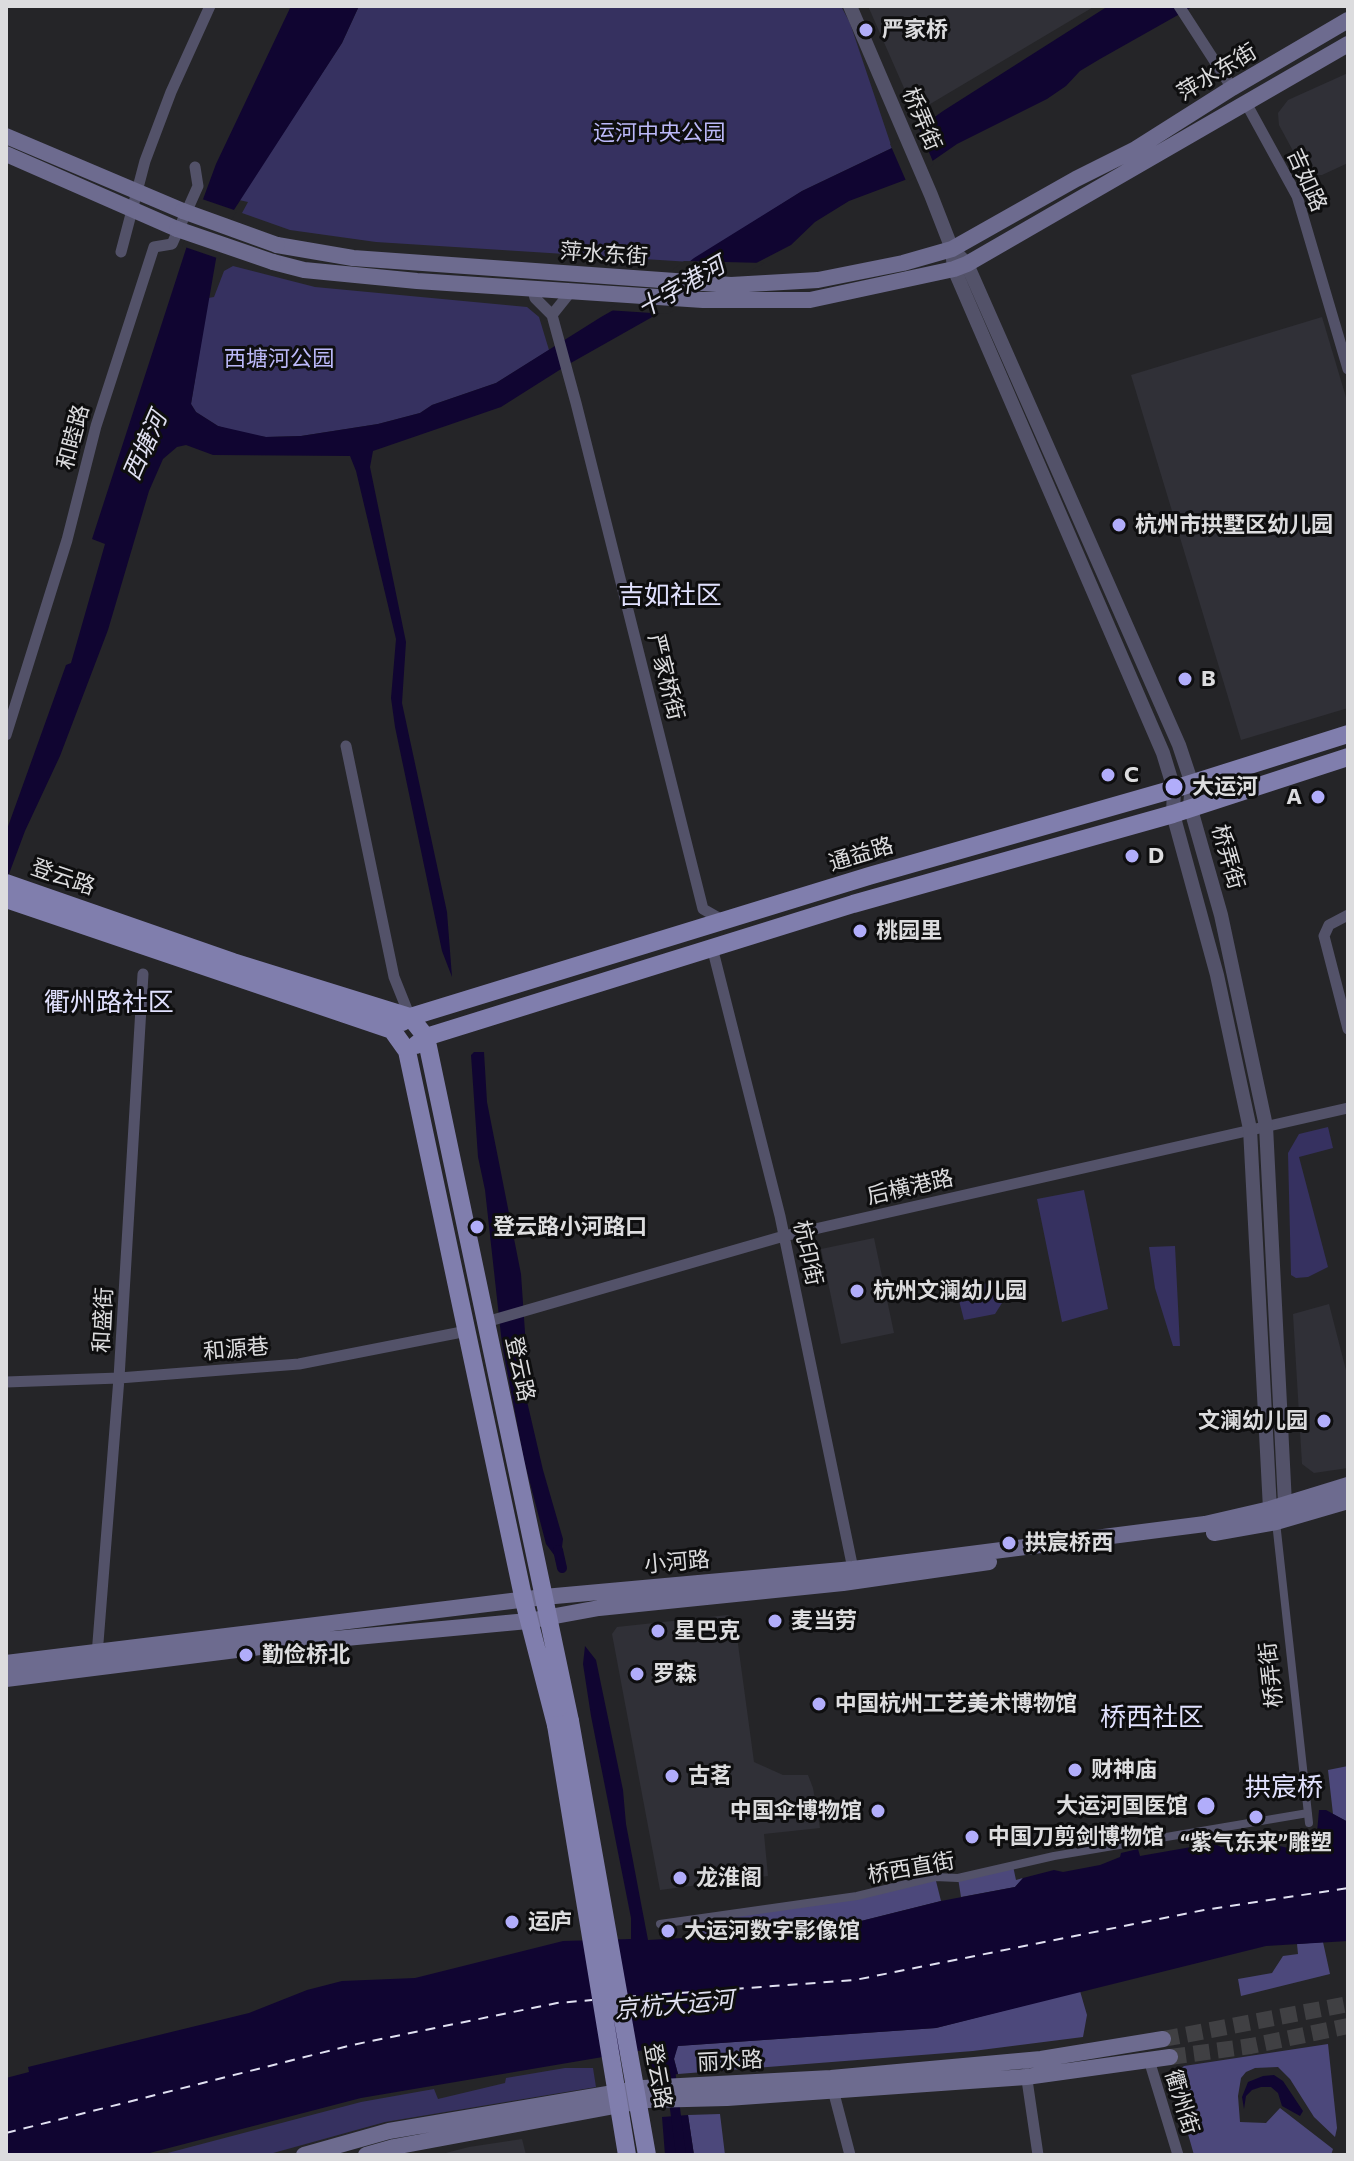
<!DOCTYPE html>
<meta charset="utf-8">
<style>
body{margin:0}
#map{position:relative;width:1354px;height:2161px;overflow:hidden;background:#252528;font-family:Commissioner,sans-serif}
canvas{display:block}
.frame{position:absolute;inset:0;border:8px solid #dcdcde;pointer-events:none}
</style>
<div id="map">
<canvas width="1354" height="2161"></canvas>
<div class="frame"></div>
</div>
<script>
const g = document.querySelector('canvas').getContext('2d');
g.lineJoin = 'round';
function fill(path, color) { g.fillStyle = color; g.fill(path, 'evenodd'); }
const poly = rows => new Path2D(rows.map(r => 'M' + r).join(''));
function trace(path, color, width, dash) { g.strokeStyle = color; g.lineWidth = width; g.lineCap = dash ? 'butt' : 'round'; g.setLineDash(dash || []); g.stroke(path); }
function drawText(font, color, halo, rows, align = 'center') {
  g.font = font + ' Commissioner,"Noto Sans SC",sans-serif'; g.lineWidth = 6; g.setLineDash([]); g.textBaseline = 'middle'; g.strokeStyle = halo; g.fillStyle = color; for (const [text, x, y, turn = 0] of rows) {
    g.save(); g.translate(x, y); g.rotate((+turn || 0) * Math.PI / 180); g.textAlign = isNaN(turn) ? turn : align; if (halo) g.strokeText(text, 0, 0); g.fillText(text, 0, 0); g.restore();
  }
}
fill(poly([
 [868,6,1095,6,915,113],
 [1348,73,1348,163,1322,175,1306,175,1279,125,1278,113,1288,100],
 [1322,317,1348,404,1348,708,1241,740,1131,375],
 [874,1238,894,1333,841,1344,821,1249],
 [1329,1304,1348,1378,1348,1468,1314,1473,1302,1464,1293,1314],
 [728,1615,735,1622,754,1762,783,1775,808,1775,813,1788,820,1828,764,1834,768,1876,660,1890,612,1634,617,1627],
 [522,2139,526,2155,438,2155,469,2147]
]), '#303037');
fill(poly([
 [359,6,841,6,850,23,892,148,802,191,691,262,376,242,290,230,242,213,248,202,239,200,342,43],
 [233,266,315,287,527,307,539,317,549,350,496,383,432,405,420,413,378,424,301,436,266,437,243,434,218,426,196,412,191,404,208,298,214,297,224,271],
 [1328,1127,1333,1148,1299,1157,1328,1267,1308,1277,1296,1278,1291,1275,1288,1153,1299,1134],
 [1084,1190,1108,1309,1062,1322,1037,1199],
 [1175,1246,1180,1346,1173,1346,1155,1288,1149,1247],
 [998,1281,1002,1303,995,1314,964,1320,956,1289],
 [565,2068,593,2068,596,2087,385,2122,266,2155,160,2155,361,2102,434,2089,438,2099,505,2083,506,2078]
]), '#363160');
fill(poly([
 [1348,1766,1348,1822,1333,1814,1328,1770],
 [1013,1866,1016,1880,1023,1878,1015,1887,961,1897,958,1878],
 [935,1877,941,1901,825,1930,701,1937,698,1919,857,1896],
 [1323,1942,1330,1974,1241,1996,1238,1979,1272,1973,1283,1956,1298,1954,1297,1944],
 [1080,1991,1087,2015,1083,2037,973,2051,678,2074,674,2059,677,2046,936,2028],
 [1328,2044,1337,2128,1335,2137,1314,2117,1290,2079,1278,2067,1255,2068,1246,2072,1241,2078,1238,2096,1240,2122,1266,2123,1280,2108,1333,2149,1331,2155,1194,2155,1180,2106,1177,2072,1184,2066],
 [720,2114,725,2155,694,2155,688,2115]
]), '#4c487b');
fill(poly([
 [291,6,359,6,342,43,221,230,191,404,196,412,218,426,266,437,301,436,378,424,420,413,432,405,496,383,601,317,666,280,694,258,802,191,892,148,943,111,1105,8,1194,6,1100,59,1080,71,1066,86,1047,99,957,144,905,180,849,201,815,222,791,245,654,316,569,364,501,407,373,451,370,467,406,642,402,703,447,912,452,977,442,951,395,727,391,698,396,639,356,471,350,456,213,455,186,445,177,447,163,459,149,491,108,630,60,756,25,831,6,882,6,832,66,665,71,663,105,544,92,539,195,221,216,164],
 [474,1052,484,1052,487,1102,521,1274,526,1347,524,1351,516,1354,543,1470,563,1539,560,1563,546,1544,524,1460,502,1344,485,1190,478,1157,471,1055],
 [585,1646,596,1660,623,1790,626,1824,648,1940,825,1930,941,1901,1015,1887,1023,1878,1054,1870,1063,1872,1100,1865,1120,1857,1121,1853,1138,1849,1140,1856,1214,1843,1221,1847,1259,1841,1288,1848,1310,1843,1317,1833,1319,1810,1326,1810,1348,1822,1348,1941,1266,1946,936,2028,678,2046,674,2059,678,2074,657,2077,650,2067,644,2050,361,2098,142,2155,6,2155,6,2078,29,2072,28,2067,249,2013,307,1990,342,1981,415,1978,563,1941,631,1939,631,1918,591,1716,583,1664],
 [1274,2075,1283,2081,1303,2111,1300,2116,1282,2106,1278,2093,1271,2087,1261,2087,1252,2090,1246,2096,1244,2109,1242,2097,1248,2082,1263,2076],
 [688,2115,694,2155,665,2155,662,2117]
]), '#100531');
fill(poly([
 [917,124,934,164,907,183,890,144],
 [199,198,237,211,225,231,220,259,182,246],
 [684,261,765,263,667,314,606,310,663,277]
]), '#252528');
trace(poly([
 [558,1550,562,1568],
 [669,2062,681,2155]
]), '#100531', 10);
trace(poly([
 [626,1997,855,1980,1204,1910,1348,1888],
 [6,2133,352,2045,557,2003,592,2000]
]), '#e0e0f1', 2, [10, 8]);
trace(poly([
 [1163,2039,1348,2004],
 [1170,2057,1251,2046,1348,2026]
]), '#404043', 16, [16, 8]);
trace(poly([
 [1276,1522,1309,1823],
 [660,1924,857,1896,935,1877,958,1878,1054,1856,1308,1813]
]), '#535269', 8);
trace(poly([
 [1179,6,1232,88],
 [1246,103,1297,196,1348,369],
 [121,252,145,161,171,92,210,6],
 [532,287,535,298,552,315,576,403,703,909,724,921],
 [552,315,572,290],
 [6,735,67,540,96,426,154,247,172,244,198,186,195,167],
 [346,746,394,977,410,1017],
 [1348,915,1329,925,1324,936,1348,1029],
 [712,947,780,1216,853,1569],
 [486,1322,784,1236,1348,1108],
 [6,1382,119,1378,299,1364,467,1331],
 [97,1655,119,1378,143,974],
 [1149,2060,1178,2155],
 [1026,2073,1038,2155],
 [832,2086,850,2155]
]), '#535269', 11);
trace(poly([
 [850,6,931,195,952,249,954,269,1163,753,1174,789,1173,814,1217,975,1250,1129,1270,1509,1274,1518],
 [959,256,967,264,1179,745,1192,784,1190,806,1221,915,1266,1126,1285,1504,1280,1514]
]), '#535269', 14);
trace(poly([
 [6,136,183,211],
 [6,154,177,229],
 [277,245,353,258,731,285,818,280,903,263,952,249,1076,179,1134,150,1232,88,1348,20],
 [273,262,304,270,417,281,703,300,810,300,954,269,967,264,1348,44],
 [1214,1533,1276,1522,1348,1501],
 [6,1663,544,1597,853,1569,1205,1524,1270,1509,1348,1485],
 [6,1679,292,1643,528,1621,599,1608,843,1583,989,1562],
 [304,2155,389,2131,643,2088,831,2078,1041,2059,1163,2039],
 [366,2155,394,2147,647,2100,727,2098,1026,2077,1170,2057]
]), '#6d6b8f', 16);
trace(poly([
 [6,883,233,962,410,1017,426,1037,570,1721],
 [6,899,392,1030,407,1051,524,1601,556,1725],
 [402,1022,410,1017,869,876,1174,789,1348,734],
 [416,1045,426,1037,853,904,1173,814,1348,757]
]), '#807ead', 18);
trace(poly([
 [183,211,277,245],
 [177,229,273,262]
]), '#6d6b8f', 16);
trace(poly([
 [570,1721,647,2155],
 [556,1725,627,2155]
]), '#807ead', 18);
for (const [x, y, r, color] of [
 [866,30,8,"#b1adfa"],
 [1119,525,8,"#b1adfa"],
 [1185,679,8,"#b1adfa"],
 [1108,775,8,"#b1adfa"],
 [1174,787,10,"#b1adfa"],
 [1318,797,8,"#b1adfa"],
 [1132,856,8,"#b1adfa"],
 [860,931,8,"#b1adfa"],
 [477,1227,8,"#b1adfa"],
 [857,1291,8,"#b1adfa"],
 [1324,1421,8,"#b1adfa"],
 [1009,1543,8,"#b1adfa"],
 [775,1621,8,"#b1adfa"],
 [658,1631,8,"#b1adfa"],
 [246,1655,8,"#b1adfa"],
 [637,1674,8,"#b1adfa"],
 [819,1704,8,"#b1adfa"],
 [1075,1770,8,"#b1adfa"],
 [672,1776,8,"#b1adfa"],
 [1206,1806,10,"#b1adfa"],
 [878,1811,8,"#b1adfa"],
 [1256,1817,8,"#b1adfa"],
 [972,1837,8,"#b1adfa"],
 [680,1878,8,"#b1adfa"],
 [512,1922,8,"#b1adfa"],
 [668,1931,8,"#b1adfa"]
]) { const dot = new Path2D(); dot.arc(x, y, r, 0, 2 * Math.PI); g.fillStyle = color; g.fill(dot); trace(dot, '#0e0e0f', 3); }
drawText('bold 22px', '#dcdcde', '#0e0e0f', [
 ["严家桥",882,30],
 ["杭州市拱墅区幼儿园",1135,525],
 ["B",1201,679],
 ["C",1124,775],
 ["大运河",1192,787],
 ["A",1302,797,"right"],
 ["D",1148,856],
 ["桃园里",876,931],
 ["登云路小河路口",493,1227],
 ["杭州文澜幼儿园",873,1291],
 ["文澜幼儿园",1308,1421,"right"],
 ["拱宸桥西",1025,1543],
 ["麦当劳",791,1621],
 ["星巴克",674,1631],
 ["勤俭桥北",262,1655],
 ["罗森",653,1674],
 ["中国杭州工艺美术博物馆",835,1704],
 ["财神庙",1091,1770],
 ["古茗",688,1776],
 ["大运河国医馆",1188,1806,"right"],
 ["中国伞博物馆",862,1811,"right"],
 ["中国刀剪剑博物馆",988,1837],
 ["“紫气东来”雕塑",1256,1843,"center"],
 ["龙淮阁",696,1878],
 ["运庐",528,1922],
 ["大运河数字影像馆",684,1931]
], 'left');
drawText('22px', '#dcdcde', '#0e0e0f', [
 ["萍水东街",1217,72,-31],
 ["桥弄街",922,119,67],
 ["吉如路",1307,180,66],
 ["萍水东街",604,254,4],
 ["和睦路",73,437,-75],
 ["严家桥街",666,677,76],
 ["通益路",861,854,-17],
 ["桥弄街",1228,857,74],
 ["登云路",63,877,19],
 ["后横港路",910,1187,-13],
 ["杭印街",808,1253,78],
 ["和盛街",103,1320,-87],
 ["和源巷",236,1349,-5],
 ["登云路",520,1369,78],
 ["小河路",677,1562,-5],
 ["桥弄街",1271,1675,-96],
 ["桥西直街",911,1868,-10],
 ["丽水路",730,2061,-3],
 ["登云路",658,2076,80],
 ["衢州街",1182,2102,73]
]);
drawText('22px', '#bcb9f9', '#0e0e0f', [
 ["运河中央公园",659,133],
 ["西塘河公园",279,359]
]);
drawText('italic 24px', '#e0e0f1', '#0e0e0f', [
 ["十字港河",681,287,-30],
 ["西塘河",145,446,-66],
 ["京杭大运河",674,2005,-5]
]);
drawText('26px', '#e1e1fe', '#0e0e0f', [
 ["吉如社区",670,595],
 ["衢州路社区",109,1002],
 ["桥西社区",1152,1717],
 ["拱宸桥",1284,1787]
]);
</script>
